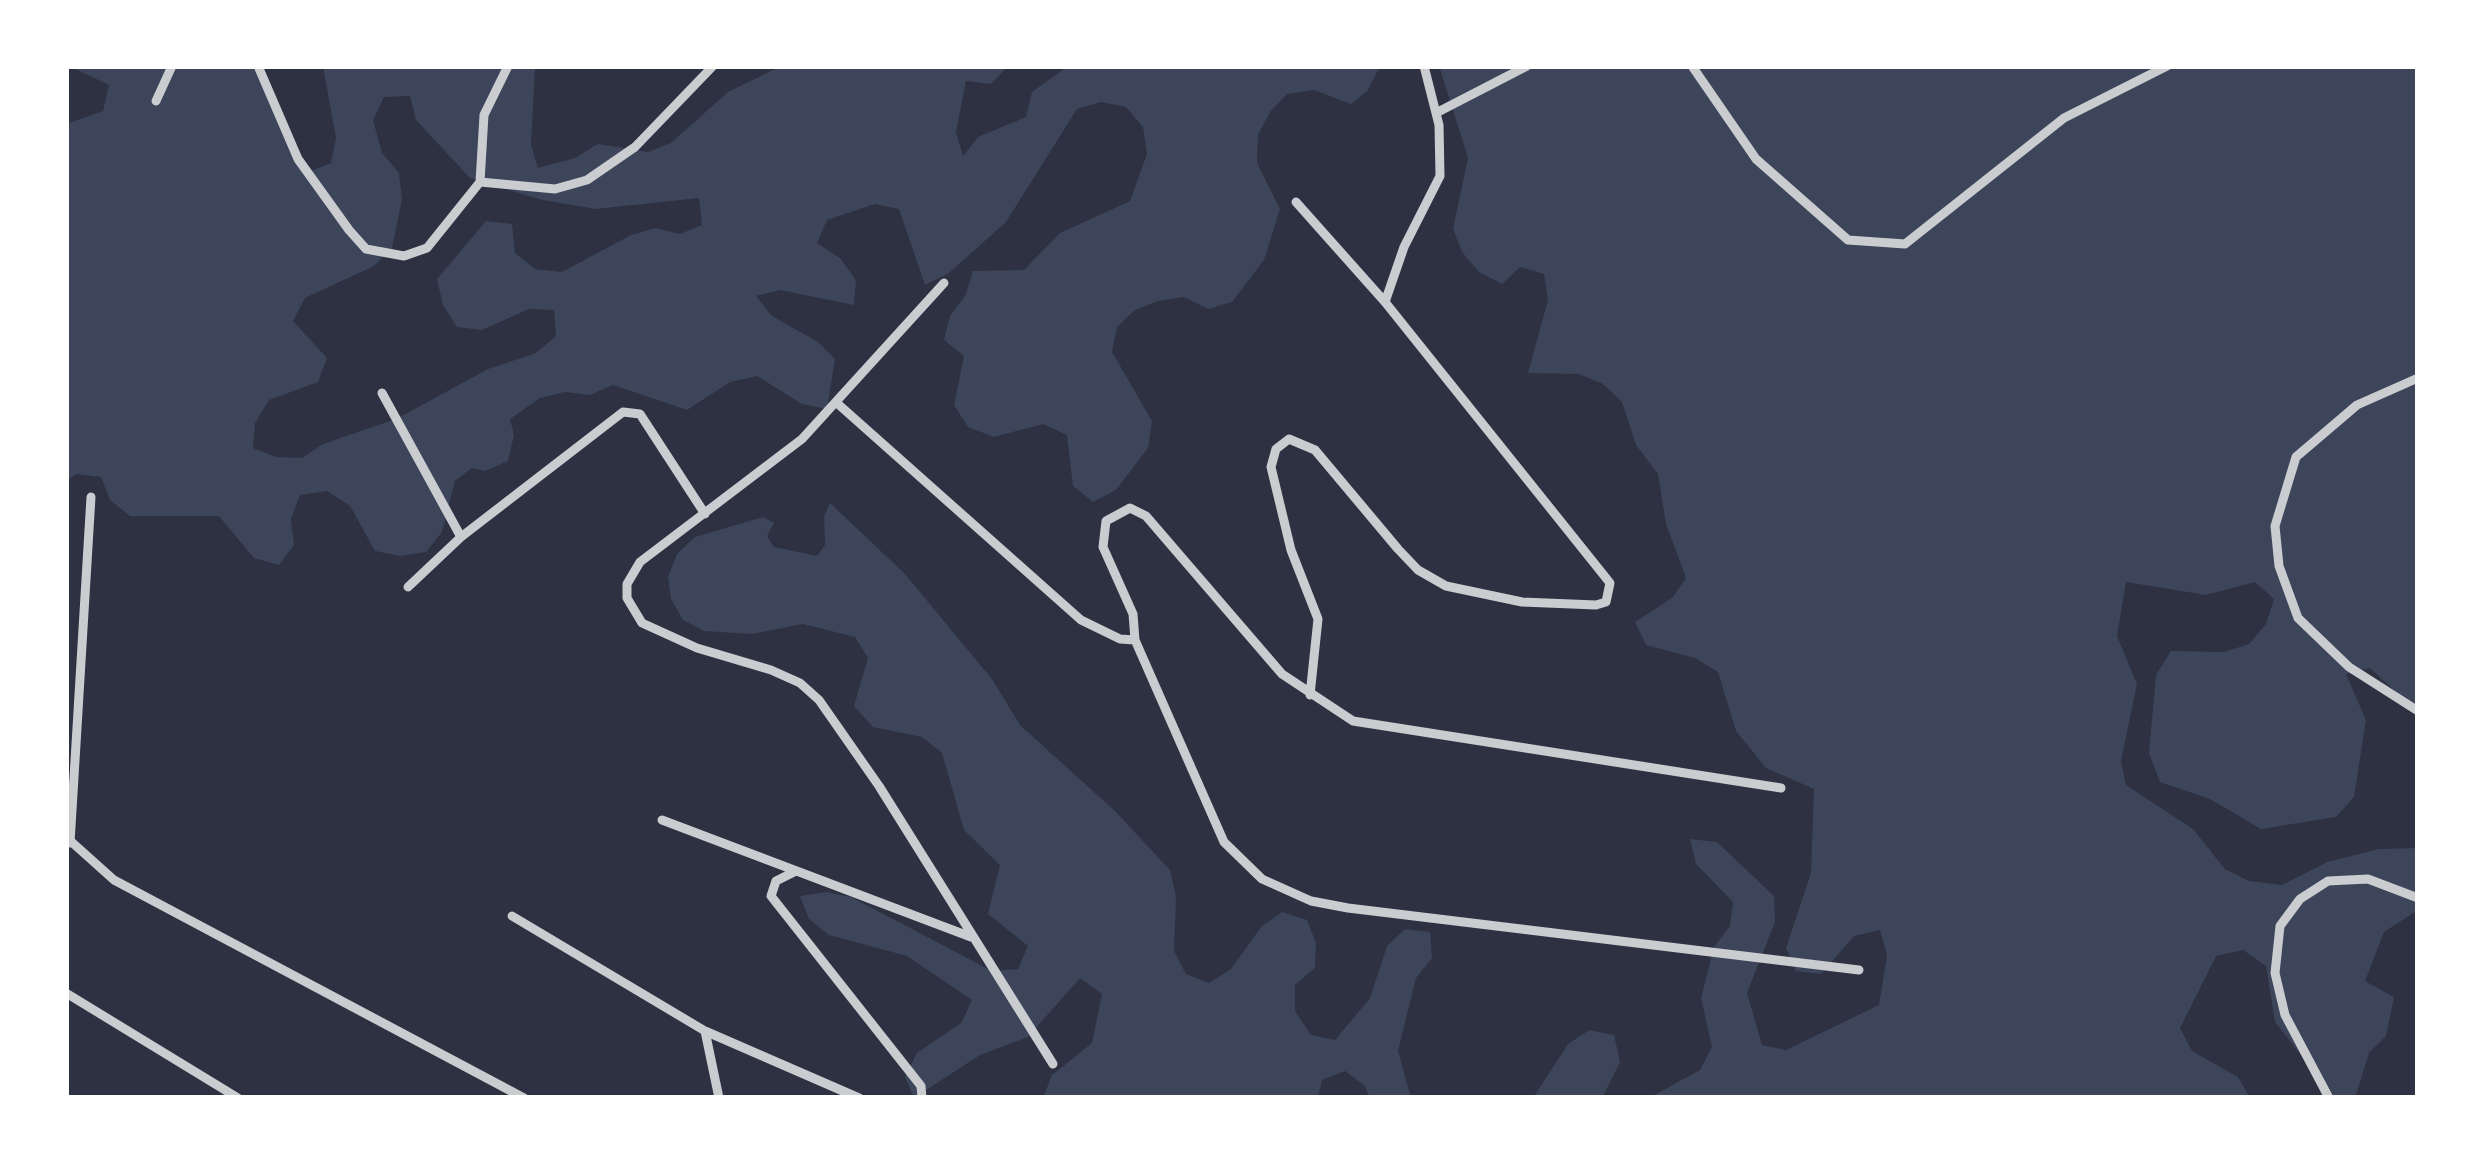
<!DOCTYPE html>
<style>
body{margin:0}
#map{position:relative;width:2484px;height:1164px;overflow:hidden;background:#2d3142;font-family:"Nunito Sans",sans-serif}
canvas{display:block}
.frame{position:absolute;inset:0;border:69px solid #fff;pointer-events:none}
</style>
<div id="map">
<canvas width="2484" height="1164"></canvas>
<div class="frame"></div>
</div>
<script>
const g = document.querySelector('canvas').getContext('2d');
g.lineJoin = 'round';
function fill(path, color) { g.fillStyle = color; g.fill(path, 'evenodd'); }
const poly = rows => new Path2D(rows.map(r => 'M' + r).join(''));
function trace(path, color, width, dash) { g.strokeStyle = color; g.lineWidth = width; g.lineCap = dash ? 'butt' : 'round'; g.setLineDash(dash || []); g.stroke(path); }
fill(poly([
 [69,66,261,66,285,123,289,150,308,172,331,163,336,138,323,66,535,66,531,145,538,168,575,158,598,144,648,152,671,143,728,92,781,66,1008,66,991,84,966,81,956,132,963,156,978,137,1026,117,1032,92,1068,66,1380,66,1368,90,1351,104,1314,90,1287,94,1270,112,1258,135,1257,163,1280,209,1264,260,1232,302,1208,309,1184,297,1158,301,1135,310,1117,327,1112,352,1152,421,1148,448,1116,490,1093,502,1073,486,1067,435,1043,424,994,437,968,427,954,405,964,356,944,340,950,316,965,296,973,271,1024,270,1060,233,1130,201,1147,154,1143,127,1126,107,1101,102,1077,109,1006,222,949,273,925,285,899,209,875,204,827,220,817,243,840,258,856,280,854,305,780,290,756,296,772,316,818,342,835,359,827,409,802,404,757,376,730,382,687,410,613,385,590,395,565,392,540,398,510,419,514,435,508,461,485,471,472,468,455,481,442,532,426,552,400,556,375,551,350,506,327,491,300,495,291,519,294,545,279,565,254,558,219,516,130,516,110,500,101,477,76,474,66,482,66,124,103,111,109,85],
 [410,96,416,120,470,178,542,200,596,209,699,198,702,225,680,234,655,228,631,235,562,272,535,269,515,253,512,224,486,221,437,279,443,305,457,327,482,330,529,309,554,310,556,336,536,353,488,369,396,419,323,444,302,458,276,457,253,448,255,423,269,400,318,382,327,358,293,321,305,298,374,266,392,248,402,199,399,173,382,153,373,120,384,97],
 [1439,66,2418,66,2418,704,2409,704,2370,668,2346,674,2366,720,2354,797,2336,817,2261,829,2210,799,2160,782,2149,753,2156,675,2171,651,2224,652,2249,644,2266,624,2274,599,2255,582,2206,595,2126,582,2117,636,2137,684,2121,761,2126,785,2193,829,2225,869,2249,881,2282,885,2327,862,2379,849,2418,848,2418,910,2384,932,2365,981,2394,997,2386,1036,2369,1053,2355,1098,2323,1098,2308,1064,2275,1022,2266,966,2243,950,2216,956,2180,1028,2192,1051,2238,1077,2250,1098,1649,1098,1700,1070,1712,1047,1701,998,1714,947,1730,926,1733,902,1696,864,1690,839,1717,842,1774,896,1775,922,1747,993,1762,1045,1786,1050,1879,1005,1887,955,1880,930,1854,936,1821,974,1796,971,1786,948,1811,873,1814,789,1766,768,1736,731,1718,672,1695,658,1646,645,1635,622,1672,598,1686,578,1666,524,1658,474,1636,445,1622,402,1603,384,1579,374,1528,373,1548,300,1544,274,1520,267,1502,284,1479,272,1462,252,1453,229,1468,158],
 [830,503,905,574,992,679,1020,725,1116,812,1170,870,1176,897,1174,951,1186,974,1209,983,1231,969,1261,927,1282,912,1307,920,1316,943,1315,968,1295,985,1295,1011,1311,1035,1335,1040,1370,998,1387,946,1405,929,1430,932,1432,958,1416,978,1398,1051,1411,1098,1370,1098,1365,1086,1345,1071,1322,1080,1318,1098,1043,1098,1052,1075,1092,1043,1102,994,1080,978,1028,1037,980,1055,914,1098,905,1077,917,1053,961,1023,972,1000,907,956,829,935,809,919,800,896,827,892,851,897,992,971,1018,969,1028,946,988,914,1000,865,964,830,942,753,922,737,873,727,854,706,868,658,855,637,803,624,752,634,704,631,683,620,671,599,668,577,677,554,695,537,763,517,774,523,767,536,774,547,817,556,825,545,824,516],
 [1589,1030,1614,1035,1620,1062,1602,1098,1533,1098,1568,1044]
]), '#3c4559');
trace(poly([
 [258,66,298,159,349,230,366,249,404,256,427,248,480,182,484,115,508,66],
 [1692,66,1756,159,1848,240,1905,244,2064,118,2167,66],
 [156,101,172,66],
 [1436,113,1527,66],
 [480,182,555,189,587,180,635,147,713,66],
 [1296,202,1385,302,1610,583,1606,602,1596,605,1522,602,1446,586,1418,570,1398,549,1315,450,1289,439,1276,449,1271,467,1291,550,1318,619,1310,695],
 [944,283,802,439,640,562,627,584,627,598,642,623,697,648,771,670,800,683,819,700,879,786,1053,1064],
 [1385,302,1404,247,1440,176,1439,125,1424,66],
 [2418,378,2357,405,2296,457,2275,526,2279,566,2298,618,2349,667,2418,711],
 [382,393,461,537],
 [838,404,1081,620,1120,639,1135,640],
 [408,587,461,537,623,412,640,414,705,514],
 [1781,788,1353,721,1282,674,1146,516,1130,508,1106,521,1103,547,1133,614,1135,640,1224,842,1262,879,1311,901,1348,908,1859,970],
 [662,820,971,937],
 [66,837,114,880,524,1098],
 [70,843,91,497],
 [796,871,776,881,771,896,921,1086,922,1098],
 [512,916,705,1031,859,1098],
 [66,993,238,1098],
 [705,1031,719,1098],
 [2329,1098,2285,1015,2275,973,2280,926,2300,899,2328,881,2368,879,2418,898]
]), '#caccd0', 9);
</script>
